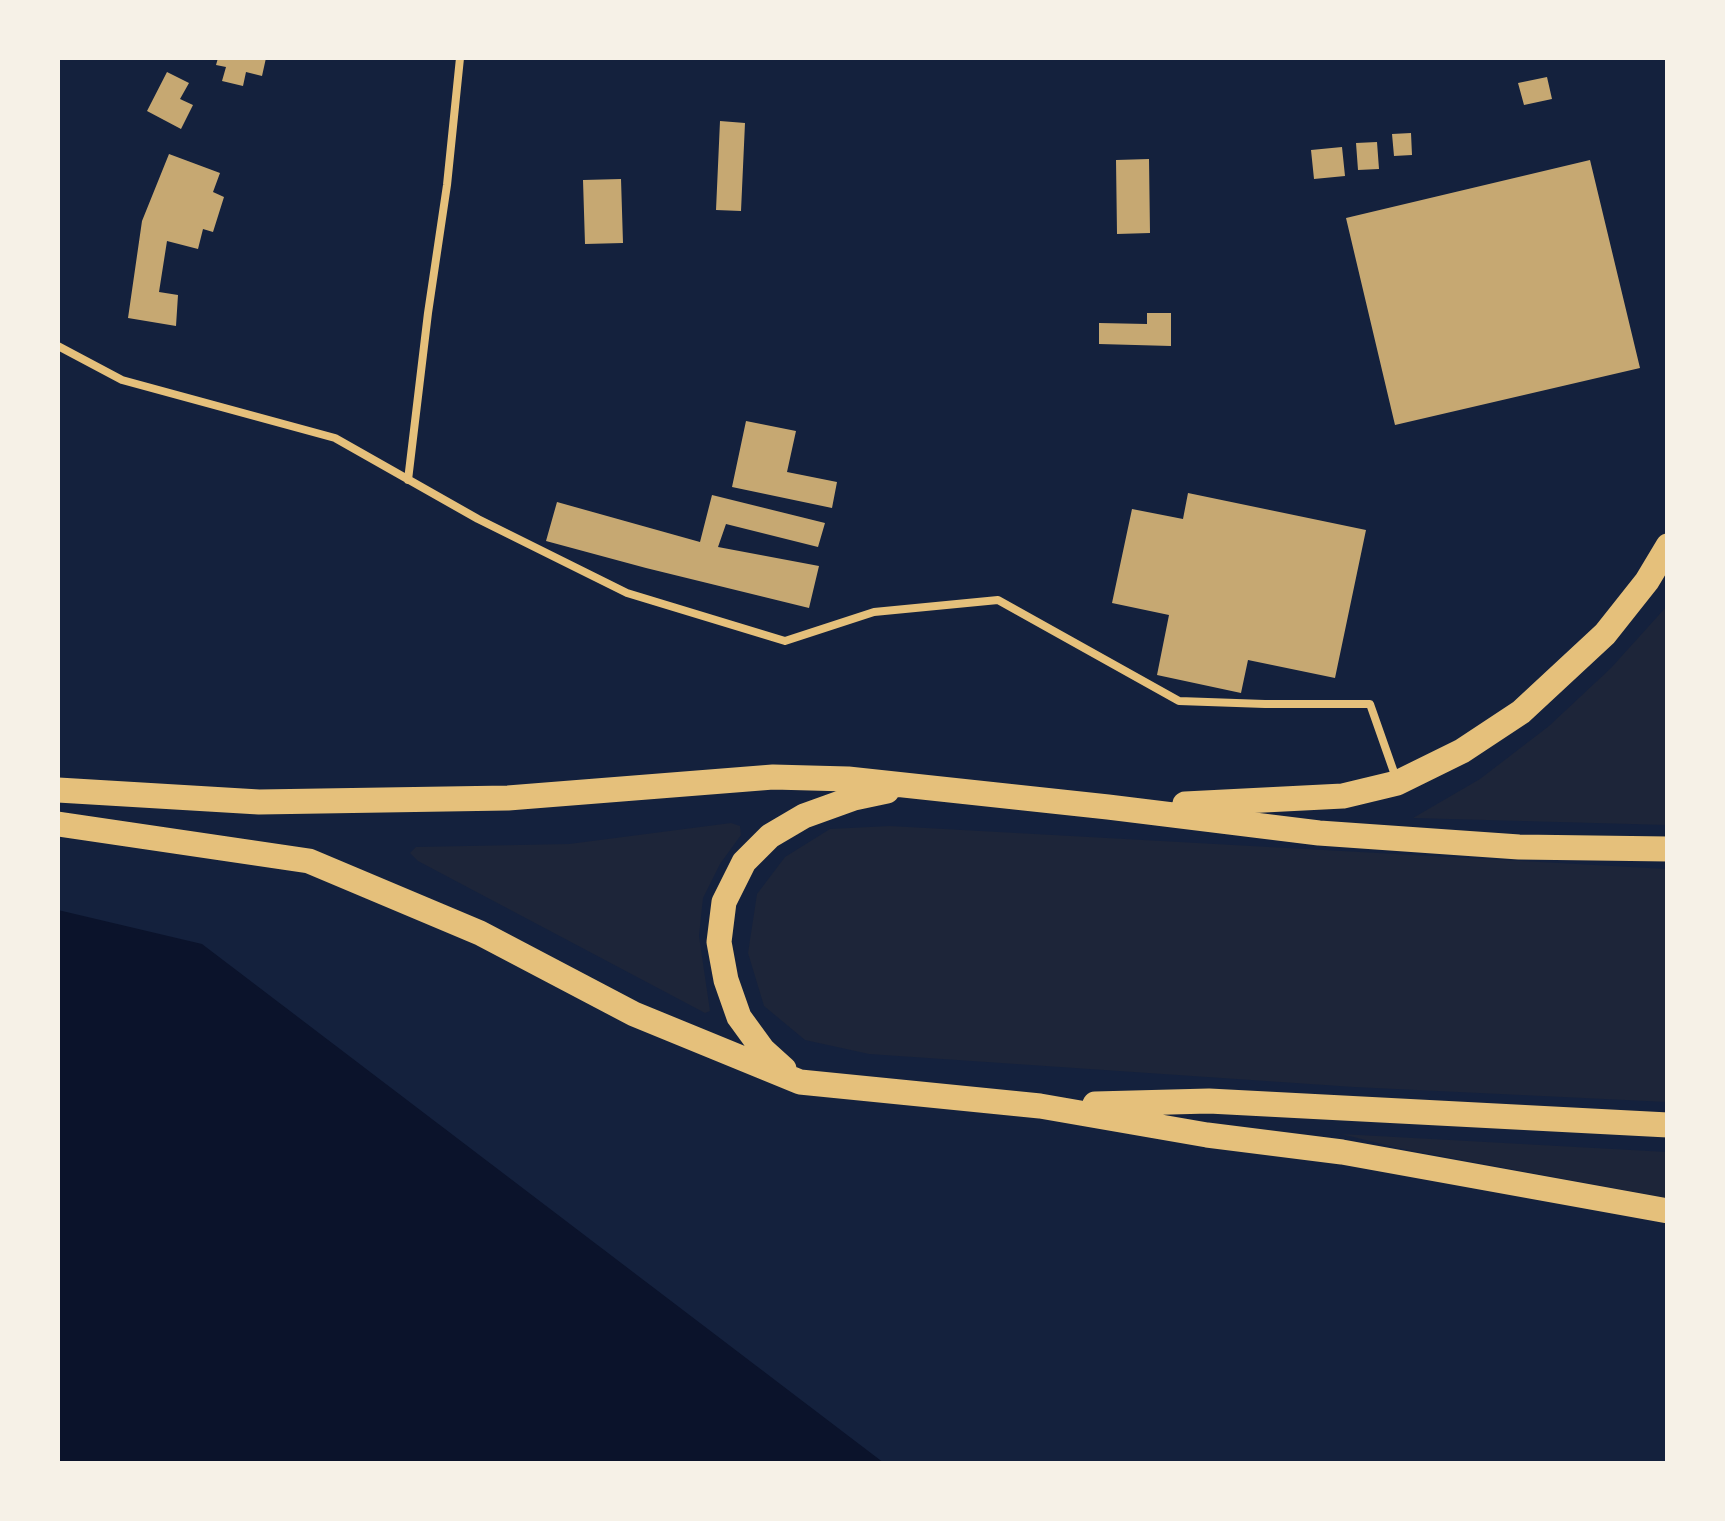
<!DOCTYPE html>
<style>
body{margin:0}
#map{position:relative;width:1725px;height:1521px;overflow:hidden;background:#14213d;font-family:"Fira Sans",sans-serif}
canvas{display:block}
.frame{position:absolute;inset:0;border:60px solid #f6f1e7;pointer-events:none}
</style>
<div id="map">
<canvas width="1725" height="1521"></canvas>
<div class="frame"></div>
</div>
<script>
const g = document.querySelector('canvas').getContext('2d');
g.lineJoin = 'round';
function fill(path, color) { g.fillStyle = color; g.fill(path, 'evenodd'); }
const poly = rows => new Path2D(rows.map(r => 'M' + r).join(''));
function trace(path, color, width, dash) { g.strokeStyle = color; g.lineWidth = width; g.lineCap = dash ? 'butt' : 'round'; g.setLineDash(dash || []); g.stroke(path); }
fill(poly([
 [1667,606,1667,825,1413,818,1480,779,1549,726,1611,668],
 [731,823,740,826,741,835,720,864,703,898,699,936,710,1011,705,1013,418,861,410,853,416,847,569,844],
 [890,826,1667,869,1667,1102,1354,1087,869,1054,805,1040,764,1006,748,953,757,894,785,857,830,829],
 [1341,1134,1667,1152,1667,1198,1398,1148]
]), '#1d2539');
fill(poly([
 [58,910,202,944,884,1463,58,1463]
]), '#0b132b');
fill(poly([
 [218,58,266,58,262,76,246,72,243,86,222,81,226,67,216,65],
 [167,72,189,83,180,99,193,105,181,129,147,111],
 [1547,77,1552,99,1524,105,1518,83],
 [720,121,745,123,741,211,716,210],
 [1411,133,1412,155,1394,156,1392,134],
 [1377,142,1379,169,1358,170,1356,143],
 [1342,147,1345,176,1314,179,1311,150],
 [169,154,220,173,213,192,224,197,213,232,203,229,198,249,167,241,159,292,178,295,176,326,128,318,142,221],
 [1149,159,1150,233,1117,234,1116,160],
 [1590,160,1640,368,1395,425,1346,218],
 [621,179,623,243,585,244,583,180],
 [1147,313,1171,313,1171,346,1099,344,1099,323,1147,324],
 [746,421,796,431,787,472,837,482,832,508,732,487],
 [1188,493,1366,530,1335,678,1248,660,1241,693,1157,675,1169,615,1112,603,1132,509,1183,519],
 [712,495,825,523,818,547,726,524,718,547,819,566,809,608,646,568,546,541,557,502,700,542]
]), '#c6a872');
trace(poly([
 [58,346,122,380,335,438,478,519,627,593,785,641,874,612,998,600,1179,701,1265,704,1370,704,1396,778],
 [408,480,428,313,447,185,460,58]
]), '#e5c07b', 8);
trace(poly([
 [58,790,259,802,508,798,773,777,848,779,1108,807,1319,833,1519,847,1668,849],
 [1185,804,1343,796,1397,783,1462,751,1521,712,1605,634,1647,581,1668,546],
 [58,824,309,861,480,933,634,1014,800,1082,1040,1106,1207,1135,1342,1152,1668,1211],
 [784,1069,763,1050,739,1017,726,980,719,942,724,902,744,862,770,836,804,816,854,798,887,791],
 [1095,1104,1209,1101,1668,1125]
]), '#e5c07b', 25);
</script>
